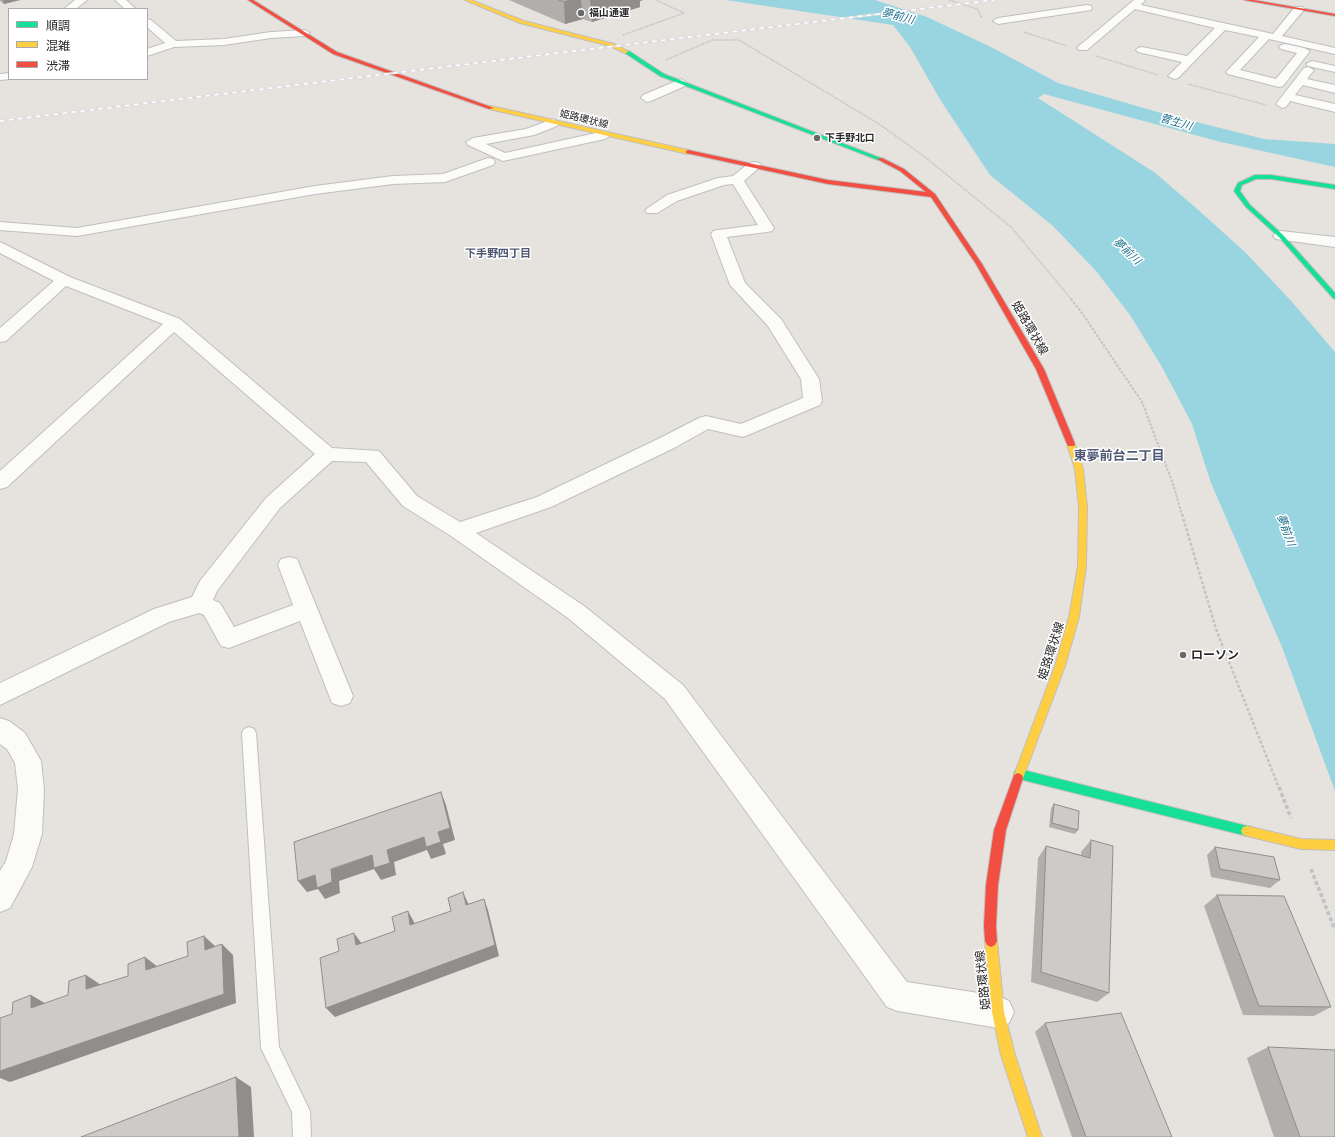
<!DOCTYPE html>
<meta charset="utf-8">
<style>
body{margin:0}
#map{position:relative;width:1335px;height:1137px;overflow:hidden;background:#e6e2de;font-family:"Exo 2","Noto Sans JP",sans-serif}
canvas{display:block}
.legend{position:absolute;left:8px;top:8px;width:140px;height:72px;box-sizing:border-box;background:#fff;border:1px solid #a9a9a9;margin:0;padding:5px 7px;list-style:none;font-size:12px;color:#282828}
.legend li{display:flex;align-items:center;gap:8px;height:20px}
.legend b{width:20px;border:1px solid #a9a9a9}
</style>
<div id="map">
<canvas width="1335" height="1137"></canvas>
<ul class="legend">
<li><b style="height:5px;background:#16e098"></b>順調</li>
<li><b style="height:5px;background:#ffcf43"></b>混雑</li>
<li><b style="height:5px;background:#f24e42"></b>渋滞</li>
</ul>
</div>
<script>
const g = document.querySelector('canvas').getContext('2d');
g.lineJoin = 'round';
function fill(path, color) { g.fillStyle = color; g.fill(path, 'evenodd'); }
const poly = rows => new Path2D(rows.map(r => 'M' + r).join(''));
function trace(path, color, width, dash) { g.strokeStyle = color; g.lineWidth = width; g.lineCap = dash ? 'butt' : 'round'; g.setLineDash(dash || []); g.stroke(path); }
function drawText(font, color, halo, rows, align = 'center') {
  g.font = font + ' "Exo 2","Noto Sans JP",sans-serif'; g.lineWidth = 3; g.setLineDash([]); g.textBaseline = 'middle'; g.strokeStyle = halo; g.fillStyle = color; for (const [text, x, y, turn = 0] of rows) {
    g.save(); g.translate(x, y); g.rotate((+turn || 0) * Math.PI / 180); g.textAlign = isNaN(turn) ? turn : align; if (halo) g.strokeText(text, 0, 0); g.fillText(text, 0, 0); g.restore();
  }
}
fill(poly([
 [726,0,875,0,927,17,993,48,1058,83,1161,113,1264,139,1335,144,1335,167,1221,142,1044,94,1038,98,1154,172,1195,207,1245,252,1292,302,1335,352,1335,791,1282,647,1211,483,1192,424,1162,367,1130,315,1096,271,1053,226,990,175,941,101,910,47,893,25]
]), '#99d5e0');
const lane = poly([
 [249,727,254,729,256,733,279,1047,310,1111,311,1137,293,1137,292,1112,261,1048,242,733,244,729,249,727]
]);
const street = poly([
 [75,0,87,0,76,9,64,9,75,0],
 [115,0,126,0,136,9,125,9,115,0],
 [1134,0,1145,0,1141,5,1273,34,1295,7,1303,7,1304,9,1303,11,1282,36,1335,48,1335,54,1269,39,1240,70,1276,79,1297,53,1281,49,1279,47,1281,45,1285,44,1304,48,1310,51,1283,86,1279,87,1228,74,1226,72,1228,70,1259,37,1225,30,1178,78,1174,79,1168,76,1182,62,1138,52,1136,50,1138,48,1142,47,1187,56,1215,28,1135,9,1087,50,1079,50,1077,48,1079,46,1134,0],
 [1087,5,1091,6,1092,8,1091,10,998,24,993,21,998,18,1087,5],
 [147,19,151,20,176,41,224,39,271,32,305,30,310,33,305,36,271,38,224,45,174,47,147,56,147,49,165,43,147,27,147,19],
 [1312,61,1335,66,1335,72,1308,66,1306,64,1312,61],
 [1308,67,1314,70,1307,79,1335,85,1335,93,1303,85,1295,95,1335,104,1335,112,1290,101,1286,107,1282,108,1276,104,1304,68,1308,67],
 [9,73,9,79,11,79,0,80,0,74,9,73],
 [681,79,687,83,685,86,651,101,647,102,641,98,643,95,681,79],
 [553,119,559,123,557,126,534,135,486,144,505,153,605,131,611,135,605,139,503,161,468,145,466,142,473,138,526,129,553,119],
 [488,158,493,159,495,162,493,165,445,182,393,184,315,194,77,236,0,230,0,222,77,228,315,186,393,176,443,174,488,158],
 [754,162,759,163,761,166,744,181,774,228,772,231,767,232,727,237,745,283,781,319,819,379,822,401,820,405,743,437,708,429,674,448,551,507,476,533,584,606,683,685,907,982,998,996,1009,1001,1014,1012,1009,1023,998,1028,898,1011,887,1007,665,699,568,618,451,536,403,506,366,462,332,461,280,508,217,591,213,600,220,603,234,627,293,605,278,565,281,559,289,557,297,559,353,696,350,703,341,706,332,703,300,621,229,648,221,646,204,615,199,613,169,622,0,705,0,683,154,609,192,597,200,581,266,498,315,454,174,332,7,487,0,489,0,471,163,324,66,286,6,341,0,342,0,328,54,281,0,253,0,242,70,277,180,319,332,448,379,451,417,496,460,522,537,497,660,438,699,418,706,416,741,424,803,398,801,379,768,326,730,285,711,234,713,231,718,230,758,225,733,184,724,185,677,201,657,213,647,213,645,210,667,195,718,178,733,176,749,163,754,162],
 [1281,231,1335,237,1335,247,1276,239,1273,236,1276,233,1281,231],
 [0,718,9,721,25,733,41,761,44,789,42,834,32,867,10,908,0,912,0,871,6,861,14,834,18,789,15,763,7,749,0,744,0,718]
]);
const fast = poly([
 [625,51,629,51,664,74,883,159,878,160,660,76,625,53,625,51],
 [1255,175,1271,175,1335,185,1335,189,1271,179,1256,179,1242,185,1240,191,1250,205,1283,235,1335,293,1335,299,1333,298,1279,237,1246,207,1234,191,1238,183,1255,175],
 [1019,769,1251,827,1253,831,1251,835,1247,836,1019,779,1015,777,1014,774,1015,771,1019,769]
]);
const slow = poly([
 [465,0,471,0,524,21,614,44,629,52,625,53,610,46,520,23,465,0],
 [491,106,688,150,691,152,688,154,489,109,489,107,491,106],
 [1071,441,1075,444,1083,469,1087,507,1086,566,1079,617,1065,666,1023,778,1022,781,1018,783,1014,781,1013,778,1055,666,1069,617,1078,566,1079,507,1075,469,1067,444,1071,441],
 [1247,826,1301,839,1335,840,1335,850,1301,849,1247,836,1243,835,1241,831,1243,827,1247,826],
 [991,935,995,937,997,941,1004,1012,1015,1055,1042,1137,1028,1137,1001,1055,992,1012,985,941,987,937,991,935]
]);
const jam = poly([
 [248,0,253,0,337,52,494,108,489,109,333,54,248,0],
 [1244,0,1253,0,1335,14,1335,16,1244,0],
 [688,150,828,180,926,192,900,171,877,159,882,158,904,169,935,194,982,264,1044,369,1075,444,1074,446,1068,446,1067,444,1036,369,976,264,931,197,828,184,686,153,686,151,688,150],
 [1018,773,1022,775,1023,778,1006,830,998,885,996,926,997,941,995,945,991,947,987,945,985,941,984,926,986,885,994,830,1013,778,1014,775,1018,773]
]);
trace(lane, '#c0bfbf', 2);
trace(street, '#c0bfbf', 2);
trace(fast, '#c0bfbf', 2);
trace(slow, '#c0bfbf', 2);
trace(jam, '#c0bfbf', 2);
trace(poly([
 [949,0,977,9,982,18],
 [1024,32,1067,46],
 [623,35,684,13,656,0],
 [1096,56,1158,75],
 [666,60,712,40,739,40,879,124,925,157,1011,227,1072,300],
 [1188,84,1266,105]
]), '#c3c2c2', 1.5, [1.5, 1]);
trace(poly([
 [1071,299,1082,313,1142,402,1173,484,1182,515]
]), '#c3c2c2', 2, [2.5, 1.5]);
trace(poly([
 [1182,514,1216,629,1279,788]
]), '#c3c2c2', 2.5, [3, 2]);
trace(poly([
 [1279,787,1291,818],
 [1311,869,1335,930]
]), '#c3c2c2', 3.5, [4, 2.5]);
fill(lane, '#fbfbfa');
fill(street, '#fbfbfa');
fill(fast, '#16e098');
fill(slow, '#ffcf43');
fill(jam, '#f24e42');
const rail = poly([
 [0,121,994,0]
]);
trace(rail, '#ddddde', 2.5);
trace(rail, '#fff', 1.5, [4.5]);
fill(poly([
 [0,0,20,0,4,4,0,1],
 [509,0,643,0,640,1,640,7,592,22,583,19,565,24],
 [1054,804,1078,830,1075,834,1049,827,1051,808],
 [1091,840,1109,993,1097,1002,1031,982,1038,858,1046,846,1081,855,1081,852],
 [1215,847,1280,880,1270,888,1211,877,1207,855],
 [1217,895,1331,1007,1314,1016,1243,1015,1204,906],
 [1045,1023,1172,1137,1072,1137,1035,1032],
 [1268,1047,1335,1137,1274,1137,1247,1058]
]), '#b0afac');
fill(poly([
 [3,0,20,0,4,4],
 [570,0,581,0,583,19,565,24,564,2],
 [590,0,643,0,640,1,640,7,592,22],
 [441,792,446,805,455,840,443,844,446,854,431,859,427,850,394,862,396,875,381,880,374,869,339,881,340,893,325,899,318,889,307,892,298,881,438,832],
 [463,892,468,903,471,916,466,905],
 [484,899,488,910,499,956,335,1017,326,1008],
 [408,911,414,922,417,936,410,925],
 [354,933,362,944,356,945],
 [204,936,216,947,205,950],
 [222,944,233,955,236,1003,10,1082,0,1078,0,1071],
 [145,957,158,967,146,970],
 [86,975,101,985,86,989],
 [31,995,48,1005,31,1008],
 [236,1077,251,1087,254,1137,239,1137]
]), '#908e8c');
const building = poly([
 [559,0,570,0,564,2,559,0],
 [441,792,450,828,438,832,441,842,426,847,424,837,387,850,390,863,374,868,372,855,331,869,332,882,317,888,315,875,298,881,294,842,441,792],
 [1054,804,1079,811,1078,830,1052,823,1054,804],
 [1091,840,1113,846,1109,993,1041,972,1046,846,1090,858,1091,840],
 [1215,847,1274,857,1280,880,1220,869,1215,847],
 [463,892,466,905,484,899,495,945,326,1008,320,958,339,951,337,939,354,933,356,945,395,931,392,917,408,911,410,925,451,911,448,898,463,892],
 [1217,895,1284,896,1331,1007,1259,1006,1217,895],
 [204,936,205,950,222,944,224,994,0,1071,0,1018,12,1014,13,1002,31,995,31,1008,68,995,69,981,86,975,86,989,128,976,128,964,145,957,146,970,188,956,187,942,204,936],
 [1121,1013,1172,1137,1086,1137,1045,1023,1121,1013],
 [1268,1047,1335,1050,1335,1137,1300,1137,1268,1047],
 [236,1077,239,1137,81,1137,236,1077]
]);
fill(building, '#cdcbc8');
trace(building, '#908e8c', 1);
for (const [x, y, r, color] of [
 [581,13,4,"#6a6968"],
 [817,138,4,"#6a6968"],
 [1183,655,4,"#6a6968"]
]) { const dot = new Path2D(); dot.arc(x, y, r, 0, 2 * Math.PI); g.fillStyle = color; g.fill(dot); trace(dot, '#fff', 1.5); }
drawText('bold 10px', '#282828', '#fff', [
 ["福山通運",589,13],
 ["下手野北口",825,138]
], 'left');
drawText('10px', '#282828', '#fff', [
 ["姫路環状線",584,119,14]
]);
drawText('italic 11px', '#1b6e8a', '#fff', [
 ["夢前川",898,16,14],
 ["菅生川",1176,122,16],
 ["夢前川",1127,251,43],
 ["夢前川",1286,530,70]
]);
drawText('bold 11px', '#4e5874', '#fff', [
 ["下手野四丁目",498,253]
]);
drawText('12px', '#282828', '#fff', [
 ["姫路環状線",1030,328,60],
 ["姫路環状線",1051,651,-72],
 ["姫路環状線",983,980,-96]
]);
drawText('bold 12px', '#282828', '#fff', [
 ["ローソン",1191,655]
], 'left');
drawText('bold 13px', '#4e5874', '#fff', [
 ["東夢前台二丁目",1119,456]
]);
</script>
